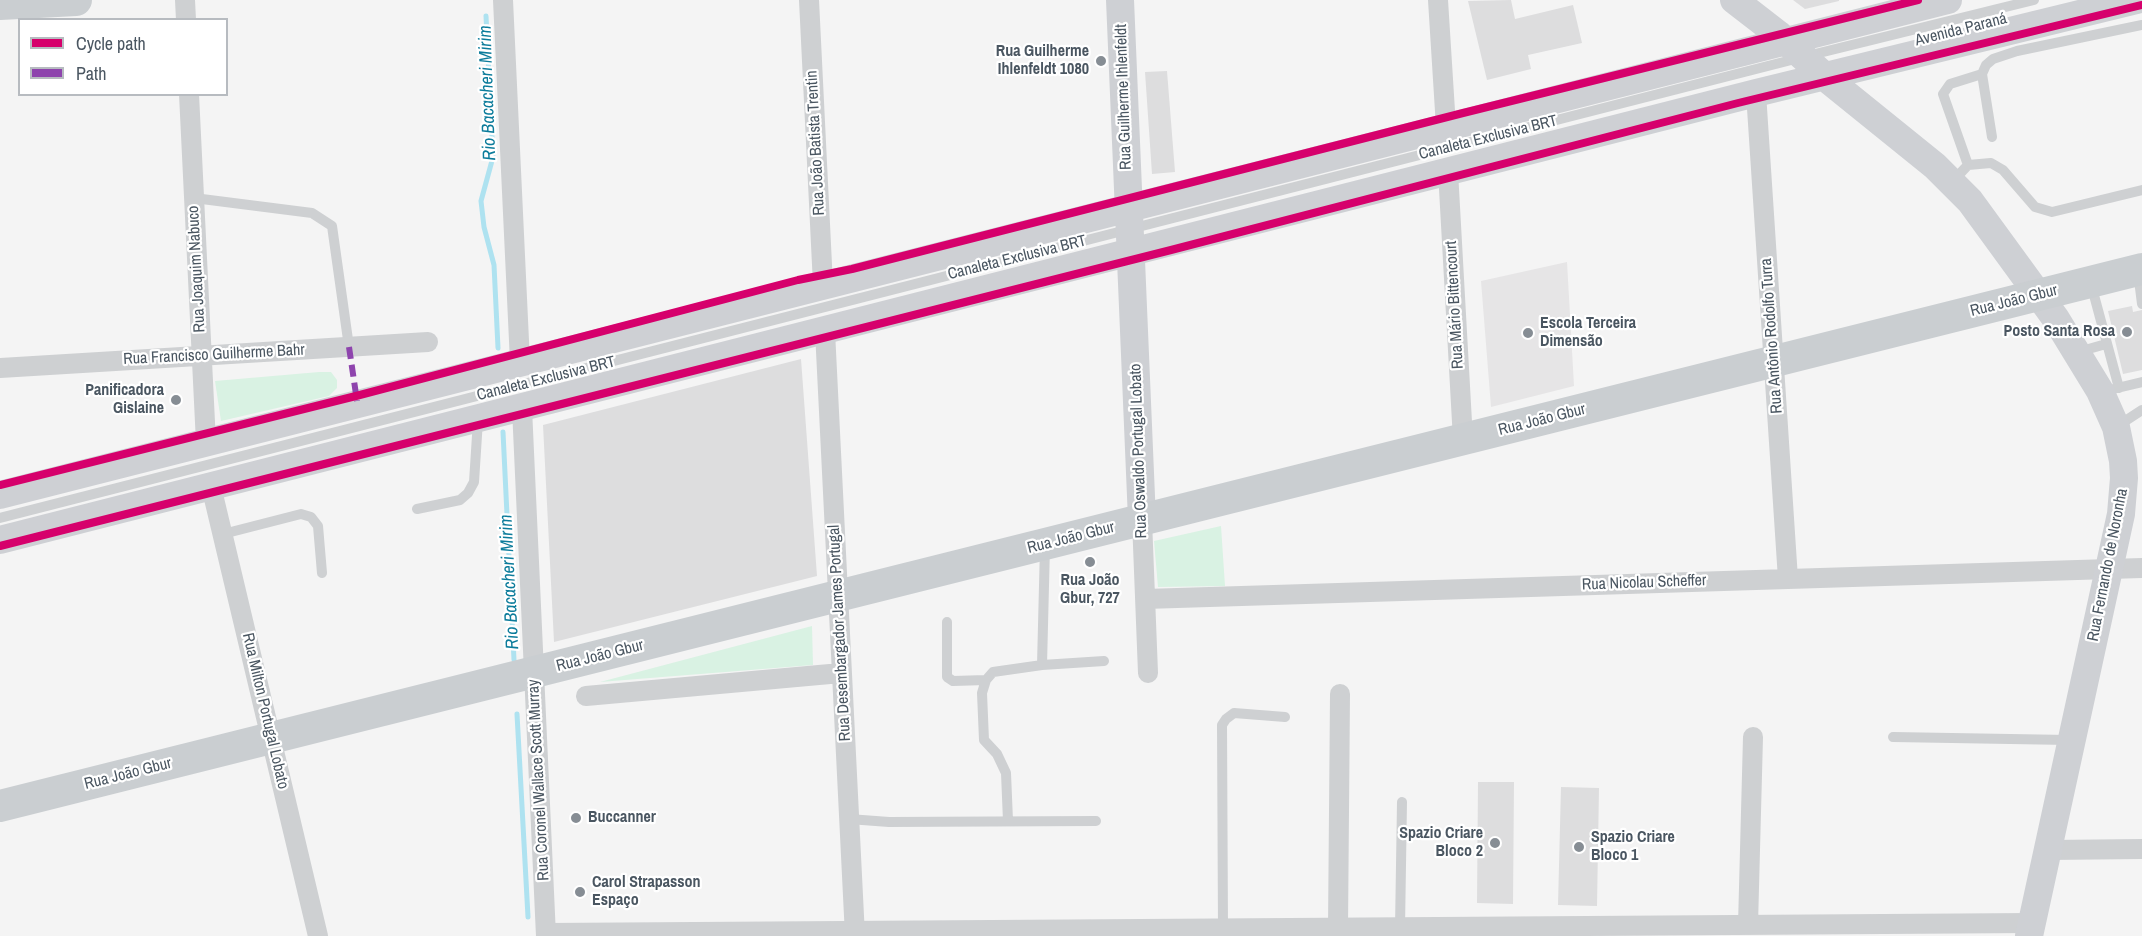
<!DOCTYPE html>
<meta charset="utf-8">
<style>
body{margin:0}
#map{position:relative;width:2142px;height:936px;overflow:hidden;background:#f4f4f4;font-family:"Archivo Narrow",sans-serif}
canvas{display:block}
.legend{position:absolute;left:18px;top:18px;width:210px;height:78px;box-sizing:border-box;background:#fff;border:2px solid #b7bbc0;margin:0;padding:8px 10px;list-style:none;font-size:18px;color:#4a5661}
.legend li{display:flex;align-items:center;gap:12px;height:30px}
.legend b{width:30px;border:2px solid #b7bbc0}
</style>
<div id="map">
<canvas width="2142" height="936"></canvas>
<ul class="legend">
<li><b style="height:8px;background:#d6006c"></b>Cycle path</li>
<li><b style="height:8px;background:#8e44ad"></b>Path</li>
</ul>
</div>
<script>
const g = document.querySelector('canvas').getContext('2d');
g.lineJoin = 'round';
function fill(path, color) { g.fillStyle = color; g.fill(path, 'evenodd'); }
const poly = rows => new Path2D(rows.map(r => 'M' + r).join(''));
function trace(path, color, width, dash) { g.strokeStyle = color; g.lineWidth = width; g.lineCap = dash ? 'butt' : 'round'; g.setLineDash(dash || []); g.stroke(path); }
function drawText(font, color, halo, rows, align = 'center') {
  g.font = font + ' "Archivo Narrow",sans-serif'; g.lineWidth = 4.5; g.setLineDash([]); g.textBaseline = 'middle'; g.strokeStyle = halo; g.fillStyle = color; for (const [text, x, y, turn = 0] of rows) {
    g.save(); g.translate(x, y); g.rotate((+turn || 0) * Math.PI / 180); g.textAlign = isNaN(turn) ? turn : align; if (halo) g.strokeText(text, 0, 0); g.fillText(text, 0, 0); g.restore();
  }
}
fill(poly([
 [1567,262,1574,386,1491,407,1481,281]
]), '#e6e5e6');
fill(poly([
 [319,372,331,372,337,380,337,388,329,396,221,421,215,381],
 [1221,526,1225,586,1158,587,1154,541],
 [812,626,813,665,600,682]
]), '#d9f2e3');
trace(poly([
 [486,16,493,157,481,201,484,227,494,265,498,348],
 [503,432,514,660],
 [517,714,528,917]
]), '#aee2f0', 5);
fill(poly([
 [1511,0,1515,19,1573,5,1582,43,1528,55,1531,69,1487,80,1468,1],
 [1793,0,1839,0,1839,1,1805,9],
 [1167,71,1175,172,1152,174,1145,72],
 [2132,306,2133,312,2142,310,2142,370,2123,374,2108,311],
 [801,359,817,576,554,642,543,425],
 [1478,782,1514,782,1513,904,1477,903],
 [1561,787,1599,788,1597,906,1558,905]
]), '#ddddde');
trace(poly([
 [1992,137,1982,74,1986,65,1993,59,2017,51,2142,25],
 [1968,165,1943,94,1950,84,1982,74],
 [1953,181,1968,165,1991,163,2003,170,2035,207,2052,212,2142,190],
 [194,198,312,213,332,226,349,347],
 [2138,272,2142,304],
 [2091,284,2119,388],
 [2078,352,2106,344],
 [2113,389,2142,382],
 [2116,427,2142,410],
 [417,509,460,500,468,493,474,482,478,420],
 [0,518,1803,57,2034,0],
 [223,534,301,514,311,517,318,526,322,573],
 [947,622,947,677,953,681,986,680],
 [1042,665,1045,546],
 [1893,737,2069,740],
 [849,819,889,822,1096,821],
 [1008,821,1006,773,997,754,984,740,982,693,986,680,993,672,1042,665,1104,661],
 [1400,928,1402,802],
 [1223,929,1222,725,1226,719,1234,713,1285,717]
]), '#ced0d2', 10);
trace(poly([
 [185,0,186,20],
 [503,0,520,362],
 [809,0,823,285],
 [1438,0,1446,127],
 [1756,93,1788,579],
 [189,94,206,443],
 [1448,171,1463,440],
 [825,331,855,936],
 [0,368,428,342],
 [522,408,546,936],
 [211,486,318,936],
 [1142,520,1148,673],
 [1145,599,2142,568],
 [586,696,841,673],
 [2049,850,2142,849],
 [1748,925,1753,737],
 [1338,928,1340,694],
 [546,933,2032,923]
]), '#ced0d2', 20);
trace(poly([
 [1120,0,1142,520],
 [1734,0,1778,34,1831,82,1935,166,1970,201,2056,319,2100,391,2116,427,2123,461,2124,478,2121,514,2029,936],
 [0,495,1948,0],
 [0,540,1756,93,2137,0]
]), '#ced0d4', 28);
trace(poly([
 [0,4,76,0],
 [0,806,2142,269]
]), '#caced1', 32);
trace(poly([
 [349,347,357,401]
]), '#8e44ad', 6, [12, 6]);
trace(poly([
 [0,485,356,396,798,280,852,269,1463,113,1918,0],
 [0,546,1171,250,1738,103,2142,5]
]), '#d6006c', 8);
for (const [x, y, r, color] of [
 [1101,61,6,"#868d94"],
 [2127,332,6,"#868d94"],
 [1528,333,6,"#868d94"],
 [176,400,6,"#868d94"],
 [1090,562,6,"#868d94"],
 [576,818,6,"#868d94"],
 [1495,843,6,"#868d94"],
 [1579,847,6,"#868d94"],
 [580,892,6,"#868d94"]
]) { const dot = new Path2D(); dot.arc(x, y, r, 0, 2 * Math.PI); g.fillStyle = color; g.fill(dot); trace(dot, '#fff', 2); }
drawText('16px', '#4a5661', '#fff', [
 ["Avenida Paraná",1961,30,-14],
 ["Rua Guilherme Ihlenfeldt",1124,97,-92],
 ["Canaleta Exclusiva BRT",1488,138,-14],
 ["Rua João Batista Trentin",816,143,-93],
 ["Canaleta Exclusiva BRT",1017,258,-14],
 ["Rua Joaquim Nabuco",197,269,-93],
 ["Rua João Gbur",2014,301,-14],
 ["Rua Mário Bittencourt",1455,305,-93],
 ["Rua Antônio Rodolfo Turra",1772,336,-94],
 ["Rua Francisco Guilherme Bahr",214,355,-3],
 ["Canaleta Exclusiva BRT",546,379,-14],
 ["Rua João Gbur",1542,420,-14],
 ["Rua Oswaldo Portugal Lobato",1139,451,-92],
 ["Rua João Gbur",1071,538,-14],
 ["Rua Fernando de Noronha",2108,565,-79],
 ["Rua Nicolau Scheffer",1644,583,-2],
 ["Rua Desembargador James Portugal",840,633,-93],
 ["Rua João Gbur",600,656,-14],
 ["Rua Milton Portugal Lobato",265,711,77],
 ["Rua João Gbur",128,774,-14],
 ["Rua Coronel Wallace Scott Murray",539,780,-93]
]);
drawText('bold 16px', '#4a5661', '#fff', [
 ["Rua Guilherme",1089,52],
 ["Ihlenfeldt 1080",1089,70],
 ["Escola Terceira",1540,324,"left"],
 ["Dimensão",1540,342,"left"],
 ["Posto Santa Rosa",2115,332],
 ["Panificadora",164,391],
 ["Gislaine",164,409],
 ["Rua João",1090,581,"center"],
 ["Gbur, 727",1090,599,"center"],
 ["Buccanner",588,818,"left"],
 ["Spazio Criare",1483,834],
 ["Bloco 2",1483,852],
 ["Spazio Criare",1591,838,"left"],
 ["Bloco 1",1591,856,"left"],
 ["Carol Strapasson",592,883,"left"],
 ["Espaço",592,901,"left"]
], 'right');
drawText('italic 18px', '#0c7c9b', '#fff', [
 ["Rio Bacacheri Mirim",488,93,-92],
 ["Rio Bacacheri Mirim",510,582,-93]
]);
</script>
